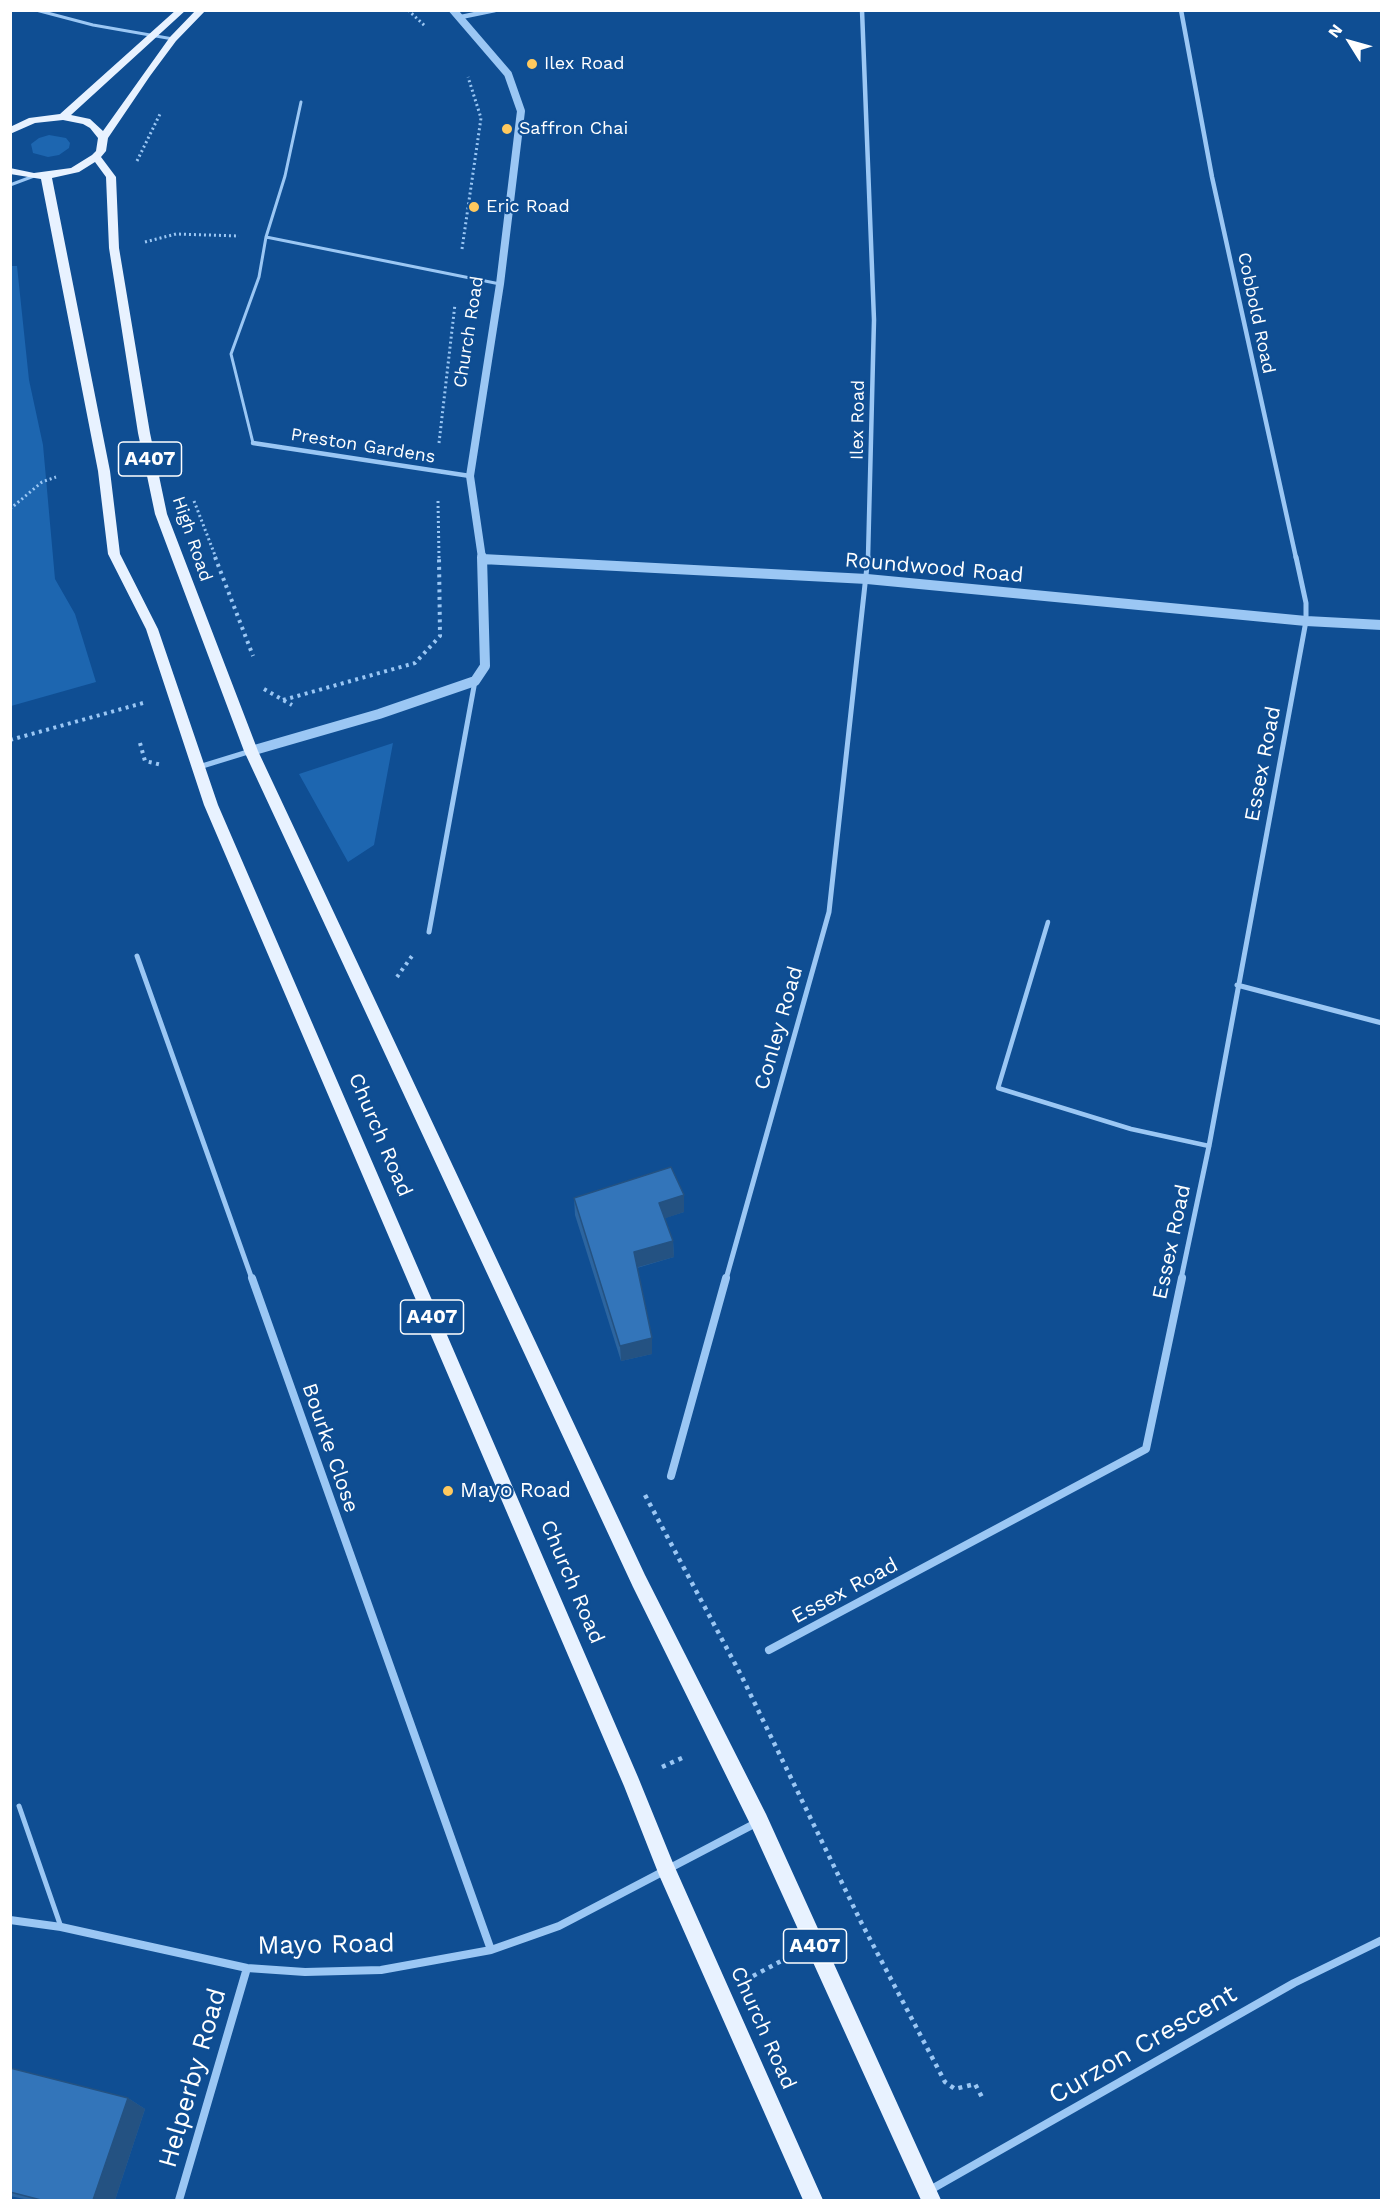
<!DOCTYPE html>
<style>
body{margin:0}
#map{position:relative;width:1392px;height:2211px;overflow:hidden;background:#0f4e93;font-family:"Work Sans",sans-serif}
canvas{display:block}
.frame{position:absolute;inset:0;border:12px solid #fff;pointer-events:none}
.north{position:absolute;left:1320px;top:12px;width:60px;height:60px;-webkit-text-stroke:4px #0f4e93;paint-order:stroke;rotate:307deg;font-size:16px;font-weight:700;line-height:24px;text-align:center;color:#fff}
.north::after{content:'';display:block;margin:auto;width:21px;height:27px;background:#fff;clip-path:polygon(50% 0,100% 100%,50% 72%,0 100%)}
</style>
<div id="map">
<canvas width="1392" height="2211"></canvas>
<div class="frame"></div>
<div class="north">N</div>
</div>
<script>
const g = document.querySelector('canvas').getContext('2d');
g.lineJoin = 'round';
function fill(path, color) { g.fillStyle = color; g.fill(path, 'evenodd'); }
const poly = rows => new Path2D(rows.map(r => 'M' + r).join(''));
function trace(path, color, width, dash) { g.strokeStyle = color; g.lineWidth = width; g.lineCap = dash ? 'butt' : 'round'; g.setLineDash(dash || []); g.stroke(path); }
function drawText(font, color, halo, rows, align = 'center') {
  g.font = font + ' "Work Sans",sans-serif'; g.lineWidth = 4.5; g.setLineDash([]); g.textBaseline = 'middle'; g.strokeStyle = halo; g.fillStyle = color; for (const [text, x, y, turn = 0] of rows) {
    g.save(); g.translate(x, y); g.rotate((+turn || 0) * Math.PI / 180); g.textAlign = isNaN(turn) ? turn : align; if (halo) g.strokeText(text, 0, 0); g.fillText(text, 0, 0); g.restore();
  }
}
fill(poly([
 [49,135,66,138,70,143,69,148,59,155,48,157,33,153,31,144,39,138],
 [11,266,17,266,29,380,43,445,55,579,75,614,96,682,11,706],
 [393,743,374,845,348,862,299,774]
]), '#1d66b0');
trace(poly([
 [408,10,425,26],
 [137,161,160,114],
 [145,242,176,234,239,236],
 [462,249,481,118,468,77],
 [439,443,455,304],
 [194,501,216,558],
 [438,501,439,558],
 [10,509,42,482,56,477]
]), '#9bc7f4', 3, [2, 3]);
trace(poly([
 [215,557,253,656],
 [264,689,292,705],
 [283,700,415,663,440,636,439,557],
 [10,740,143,703],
 [140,743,145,761,162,765],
 [397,977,412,956]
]), '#9bc7f4', 4, [3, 4.5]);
trace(poly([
 [645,1495,741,1675,861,1922,945,2082,955,2089,975,2084,983,2099],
 [662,1767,682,1758],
 [753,1976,783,1960]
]), '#9bc7f4', 4.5, [4, 5]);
trace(poly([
 [36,10,93,25,173,39],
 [10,185,34,176],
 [266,237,500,284],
 [253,443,231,354,259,277,266,237,285,176,301,102]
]), '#9bc7f4', 3);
trace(poly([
 [1048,922,998,1088,1131,1129,1209,1146]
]), '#9bc7f4', 4.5);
trace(poly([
 [19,1806,61,1927]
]), '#9bc7f4', 5);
trace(poly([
 [862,10,874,320,868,558],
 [1181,10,1212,177,1296,558],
 [461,17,495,10],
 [253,443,470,476]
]), '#9bc7f4', 4.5);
trace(poly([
 [199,767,251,751],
 [429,932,475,681],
 [137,956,252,1279],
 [1237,985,1382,1023],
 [726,1279,829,912,868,557],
 [1181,1279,1209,1146,1306,621,1306,603,1296,557]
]), '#9bc7f4', 5);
trace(poly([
 [252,1278,491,1950],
 [671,1476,726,1278],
 [769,1650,1146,1449,1182,1278],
 [10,1920,61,1927,247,1968,305,1972,381,1970,491,1950,559,1926,756,1823],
 [930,2190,1294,1983,1382,1940],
 [179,2200,247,1968]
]), '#9bc7f4', 8);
trace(poly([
 [453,10,508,74,521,111,500,284,470,476,482,558]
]), '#9bc7f4', 8);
trace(poly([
 [482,559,867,579,1306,621,1382,625],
 [251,751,379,714,475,681,485,666,482,557]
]), '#9bc7f4', 10);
fill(poly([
 [176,10,186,10,71,115,90,119,103,131,170,37,196,10,206,10,176,41,150,76,108,138,106,151,101,157,116,177,119,248,150,433,167,514,258,751,645,1575,766,1814,941,2200,921,2200,752,1828,633,1587,244,751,155,514,138,433,109,248,106,177,95,162,79,172,52,178,110,471,120,554,158,629,218,805,638,1777,673,1863,823,2200,803,2200,659,1875,624,1786,204,805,146,629,108,554,98,471,41,179,10,174,10,168,34,173,71,168,92,155,96,151,98,138,90,128,83,124,63,120,35,123,10,134,10,127,29,118,60,114,176,10]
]), '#e8f2ff');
fill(poly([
 [684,1195,684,1212,665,1218,673,1241,674,1257,637,1268,652,1354,621,1361,575,1215,574,1198],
 [10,2068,128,2098,145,2109,115,2200,29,2200,10,2196]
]), '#2c65a0');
fill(poly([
 [684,1195,684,1212,660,1220,659,1203],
 [673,1241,674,1257,635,1268,634,1252],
 [652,1338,652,1354,621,1361,620,1346],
 [128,2098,145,2109,115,2200,93,2200]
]), '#245282');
const building = poly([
 [671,1167,684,1195,659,1203,673,1241,634,1252,652,1338,620,1346,574,1198,671,1167],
 [10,2068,128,2098,93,2200,41,2200,10,2192,10,2068]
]);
fill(building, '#3375ba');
trace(building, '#245282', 1.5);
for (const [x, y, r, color] of [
 [532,64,6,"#ffc95e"],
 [507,129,6,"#ffc95e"],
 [474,207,6,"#ffc95e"],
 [448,1491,6,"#ffc95e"]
]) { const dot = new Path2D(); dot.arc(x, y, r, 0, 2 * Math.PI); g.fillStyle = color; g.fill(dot); trace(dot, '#0f4e93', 2); }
drawText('18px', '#fff', '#0f4e93', [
 ["Ilex Road",544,64],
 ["Saffron Chai",519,129],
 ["Eric Road",486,207]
], 'left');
drawText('18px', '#fff', '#0f4e93', [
 ["Cobbold Road",1256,313,78],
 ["Church Road",469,332,-81],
 ["Ilex Road",858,420,-89],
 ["Preston Gardens",363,446,9],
 ["High Road",192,539,71]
]);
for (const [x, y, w] of [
 [150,459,63],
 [432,1317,63],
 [815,1946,63]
]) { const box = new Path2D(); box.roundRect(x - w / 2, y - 17, w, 34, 4.5); g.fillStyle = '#0f4e93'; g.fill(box); trace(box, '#fff', 1.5); }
drawText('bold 20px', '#fff', null, [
 ["A407",150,459],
 ["A407",432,1317],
 ["A407",815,1946]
]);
drawText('21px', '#fff', '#0f4e93', [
 ["Roundwood Road",934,568,5],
 ["Essex Road",1263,764,-79],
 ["Conley Road",779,1028,-74],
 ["Church Road",380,1135,67],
 ["Essex Road",1172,1242,-78],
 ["Bourke Close",330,1448,71],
 ["Church Road",572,1582,67],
 ["Essex Road",845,1591,-28],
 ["Church Road",763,2028,66]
]);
drawText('21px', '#fff', '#0f4e93', [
 ["Mayo Road",460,1491]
], 'left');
drawText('26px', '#fff', '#0f4e93', [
 ["Mayo Road",326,1945,-1],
 ["Curzon Crescent",1143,2045,-30],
 ["Helperby Road",193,2078,-74]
]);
</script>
